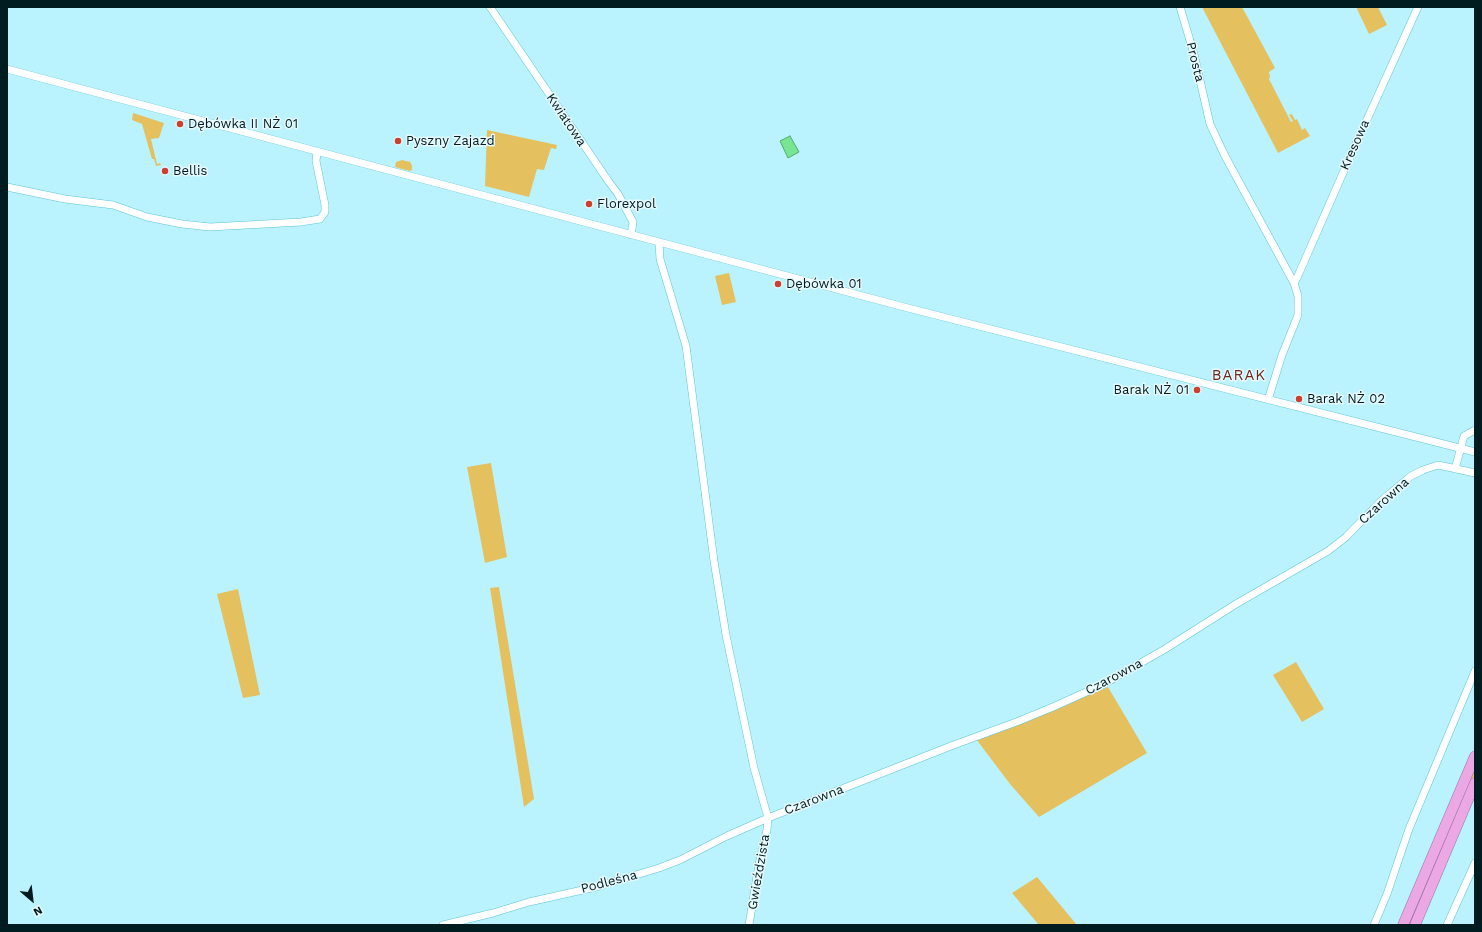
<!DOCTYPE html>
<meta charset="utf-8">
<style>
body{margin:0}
#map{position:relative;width:1482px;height:932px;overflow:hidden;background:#baf3fe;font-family:"Work Sans",sans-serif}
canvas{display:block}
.frame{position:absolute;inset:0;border:8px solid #001c21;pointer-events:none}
.north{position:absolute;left:12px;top:880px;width:40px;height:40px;-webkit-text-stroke:3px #e7f9fc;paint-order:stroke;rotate:152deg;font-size:11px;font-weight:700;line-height:16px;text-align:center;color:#001c21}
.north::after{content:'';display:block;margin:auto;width:14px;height:18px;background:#001c21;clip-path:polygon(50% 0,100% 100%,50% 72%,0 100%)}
</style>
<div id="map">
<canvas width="1482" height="932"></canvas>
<div class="frame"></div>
<div class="north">N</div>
</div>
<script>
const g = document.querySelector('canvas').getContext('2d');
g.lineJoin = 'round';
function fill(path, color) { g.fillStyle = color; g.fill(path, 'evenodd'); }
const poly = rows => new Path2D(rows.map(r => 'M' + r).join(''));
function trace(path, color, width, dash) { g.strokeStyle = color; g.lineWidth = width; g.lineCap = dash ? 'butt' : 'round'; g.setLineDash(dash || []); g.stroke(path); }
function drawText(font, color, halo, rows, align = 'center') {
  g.font = font + ' "Work Sans",sans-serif'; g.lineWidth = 3; g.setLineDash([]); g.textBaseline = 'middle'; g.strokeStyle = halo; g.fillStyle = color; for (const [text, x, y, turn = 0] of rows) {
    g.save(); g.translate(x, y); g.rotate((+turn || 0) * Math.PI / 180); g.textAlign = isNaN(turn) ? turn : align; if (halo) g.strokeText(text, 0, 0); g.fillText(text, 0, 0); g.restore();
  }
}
fill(poly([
 [1202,7,1242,7,1275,68,1269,72,1270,77,1269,79,1291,122,1293,121,1289,115,1292,114,1295,120,1297,119,1302,130,1305,128,1310,136,1278,153],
 [1356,7,1378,7,1387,25,1369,34],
 [133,113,164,123,159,138,151,139,157,164,160,163,161,165,156,166,154,159,152,159,142,124,132,120],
 [487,130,557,145,556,149,551,148,544,170,537,169,529,197,485,186],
 [402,160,410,162,412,166,412,170,410,171,395,167,396,162],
 [729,273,736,302,722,305,715,276],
 [491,463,507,557,485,563,467,467],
 [499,587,534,799,524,807,490,588],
 [238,589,260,695,243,698,217,594],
 [1296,662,1324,709,1302,722,1273,675],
 [1108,687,1147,753,1039,817,1010,784,976,739,1009,728],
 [1475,766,1475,776,1431,882,1412,925,1406,925],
 [1037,877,1077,925,1039,925,1012,893]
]), '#e4c15e');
const water = poly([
 [790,136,799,152,788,158,780,141,790,136]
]);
fill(water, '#78e593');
trace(water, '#54a971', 1);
const minor = poly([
 [490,7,609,182,618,194,633,222,631,235],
 [1180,7,1194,54,1210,124,1225,156,1294,283,1298,296,1298,315,1282,355,1268,400],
 [7,69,908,308,1475,452],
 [7,187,65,199,113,205,147,217,182,224,210,227,301,222,320,219,325,212,325,205,316,161,317,152],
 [659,243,660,259,686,346,714,561,726,635,754,768,768,818,767,830,759,864,749,925],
 [1294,283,1297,278,1346,166,1418,7],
 [1455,469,1464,436,1475,430],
 [443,925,493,913,529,902,596,887,659,868,680,860,727,836,768,818,951,746,1019,721,1053,707,1104,684,1165,649,1236,604,1328,551,1346,537,1381,501,1411,476,1423,470,1438,465,1475,473],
 [1374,925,1387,894,1409,829,1475,671],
 [1447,925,1475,863]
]);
const highway = poly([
 [1403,925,1475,756],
 [1415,925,1475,783]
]);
trace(minor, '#5cc4d5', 8);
trace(highway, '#9976a0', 11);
trace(minor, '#fff', 7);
trace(highway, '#eca7e5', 10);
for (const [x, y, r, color] of [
 [180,124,4,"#cc402f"],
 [398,141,4,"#cc402f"],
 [165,171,4,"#cc402f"],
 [589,204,4,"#cc402f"],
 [778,284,4,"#cc402f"],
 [1197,390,4,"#cc402f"],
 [1299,399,4,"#cc402f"]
]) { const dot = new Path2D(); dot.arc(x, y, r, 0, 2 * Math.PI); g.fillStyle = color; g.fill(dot); trace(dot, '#e7f9fc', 1.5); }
drawText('13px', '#001c21', '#e7f9fc', [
 ["Prosta",1195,62,76],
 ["Kwiatowa",566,120,56],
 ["Kresowa",1355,145,-66],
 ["Czarowna",1384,501,-42],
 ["Czarowna",1114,677,-28],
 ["Czarowna",814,800,-21],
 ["Gwieździsta",759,872,-80],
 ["Podleśna",609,882,-15]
]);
drawText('13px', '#001c21', '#e7f9fc', [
 ["Dębówka II NŻ 01",188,124],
 ["Pyszny Zajazd",406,141],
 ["Bellis",173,171],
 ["Florexpol",597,204],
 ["Dębówka 01",786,284],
 ["Barak NŻ 01",1189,390,"right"],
 ["Barak NŻ 02",1307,399]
], 'left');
g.letterSpacing = '1px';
drawText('15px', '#6d291f', '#e7f9fc', [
 ["BARAK",1239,376]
]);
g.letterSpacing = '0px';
</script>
